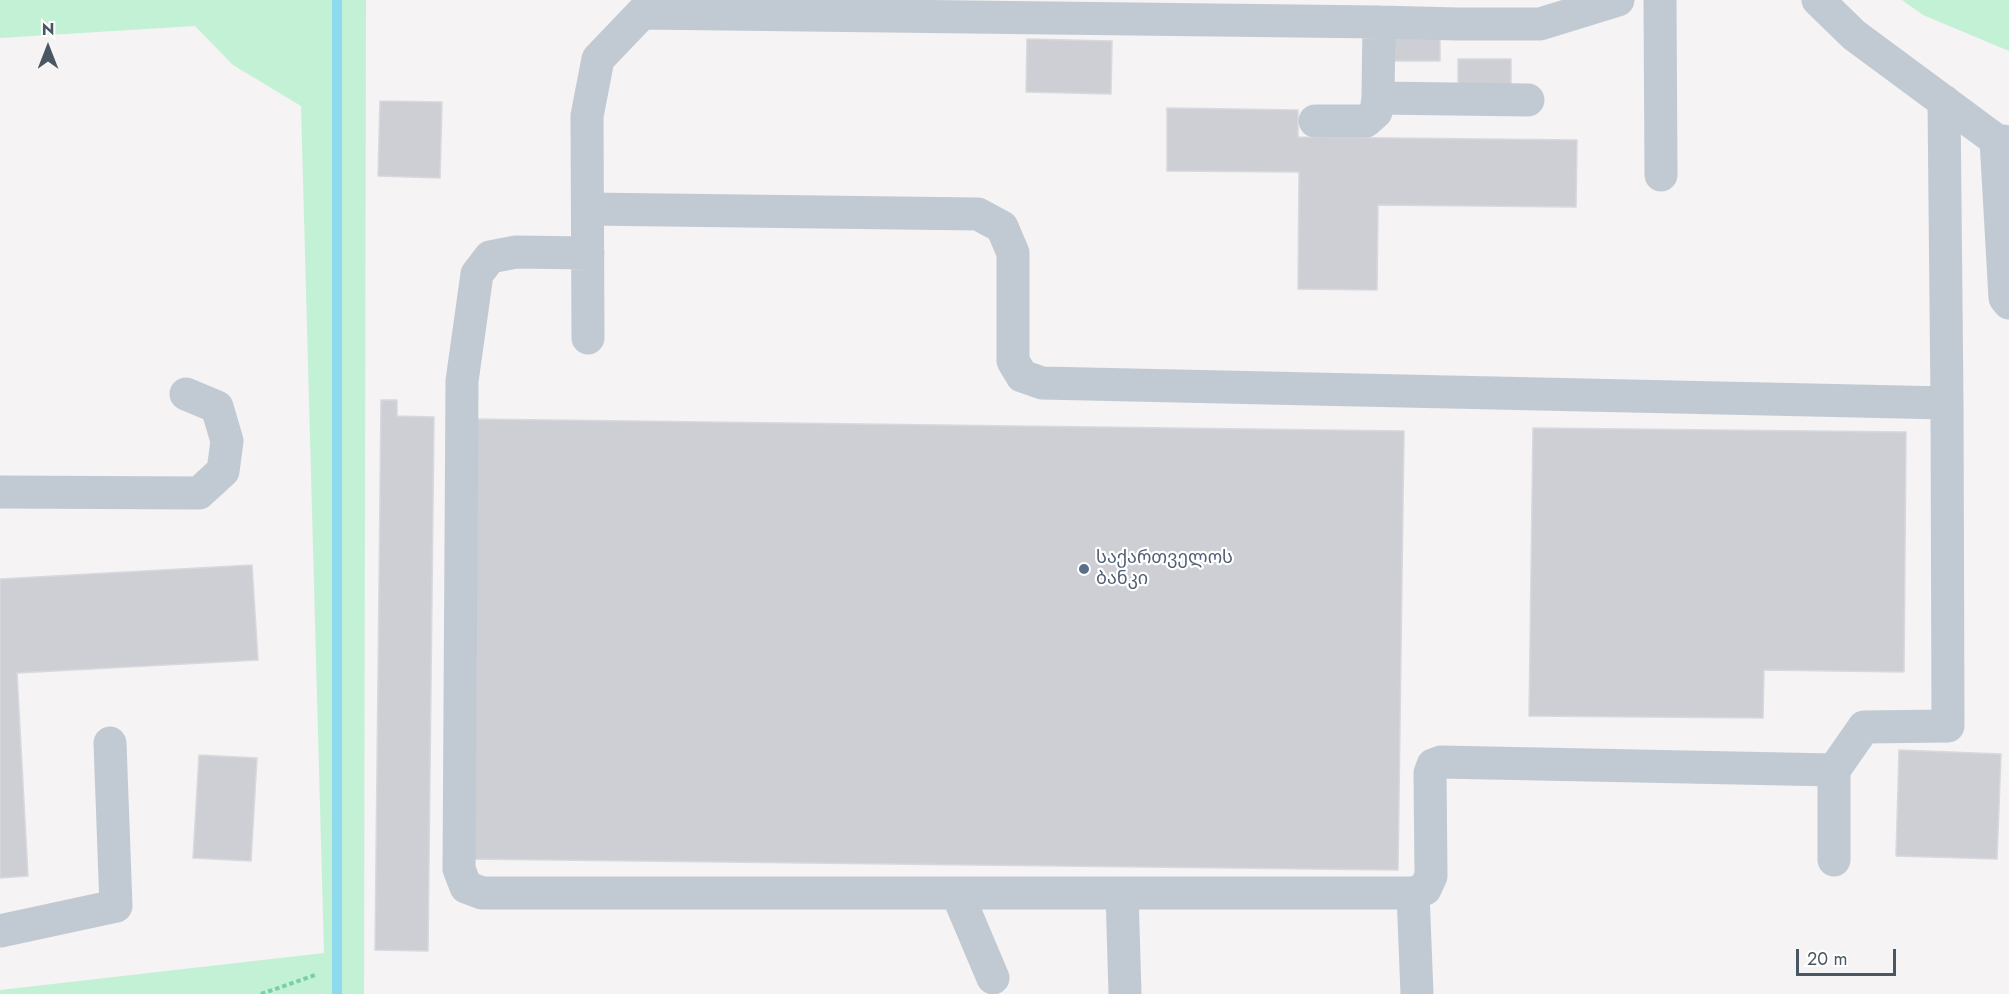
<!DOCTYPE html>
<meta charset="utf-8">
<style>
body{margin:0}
#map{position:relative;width:2009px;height:994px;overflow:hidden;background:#f5f3f3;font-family:Jost,sans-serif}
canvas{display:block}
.north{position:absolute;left:18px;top:18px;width:60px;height:60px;-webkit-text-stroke:4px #fff;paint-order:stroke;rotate:0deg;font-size:16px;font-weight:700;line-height:24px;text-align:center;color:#4a5661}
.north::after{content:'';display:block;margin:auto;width:21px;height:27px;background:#4a5661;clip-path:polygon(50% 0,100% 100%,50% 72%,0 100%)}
.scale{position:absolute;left:1796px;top:949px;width:100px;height:27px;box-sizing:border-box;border:3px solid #4a5661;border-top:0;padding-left:8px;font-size:18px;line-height:21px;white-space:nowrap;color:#4a5661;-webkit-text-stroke:4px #fff;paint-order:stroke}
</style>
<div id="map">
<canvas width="2009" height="994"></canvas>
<div class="north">N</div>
<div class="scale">20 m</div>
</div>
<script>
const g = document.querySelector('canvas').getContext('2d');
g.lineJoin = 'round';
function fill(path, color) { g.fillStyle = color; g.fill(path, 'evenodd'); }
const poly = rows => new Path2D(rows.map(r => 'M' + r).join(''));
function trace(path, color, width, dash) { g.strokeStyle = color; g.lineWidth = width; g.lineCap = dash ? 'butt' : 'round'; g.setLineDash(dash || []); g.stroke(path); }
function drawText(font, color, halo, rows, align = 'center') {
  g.font = font + ' Jost,"Noto Sans Georgian",sans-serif'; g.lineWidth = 4.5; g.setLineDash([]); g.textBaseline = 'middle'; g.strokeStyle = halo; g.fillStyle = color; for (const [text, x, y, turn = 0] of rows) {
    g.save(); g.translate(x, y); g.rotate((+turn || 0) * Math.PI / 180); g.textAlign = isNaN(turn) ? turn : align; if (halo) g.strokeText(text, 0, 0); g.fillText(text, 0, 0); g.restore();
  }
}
fill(poly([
 [0,0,366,0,364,994,0,994,0,990,324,953,301,106,233,65,195,26,0,38],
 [1902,0,2009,0,2009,51,1923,15]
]), '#c3f1d5');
trace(poly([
 [337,0,337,994]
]), '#90daee', 10);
const building = poly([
 [1440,37,1440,61,1388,61,1387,38,1440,37],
 [1027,39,1112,41,1111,94,1026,92,1027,39],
 [1458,59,1511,59,1511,88,1458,88,1458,59],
 [380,101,442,102,440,178,378,176,380,101],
 [1167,108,1298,110,1298,137,1577,140,1576,207,1378,205,1377,290,1298,289,1299,172,1167,171,1167,108],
 [381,400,397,400,397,416,434,417,428,951,375,950,381,400],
 [474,419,1404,431,1398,870,469,859,474,419],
 [1533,428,1906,432,1904,672,1764,670,1763,718,1529,716,1533,428],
 [252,565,258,660,17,673,28,876,0,878,0,579,252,565],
 [1899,750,2001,754,1997,859,1896,856,1899,750],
 [199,755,257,758,251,861,193,858,199,755]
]);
fill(building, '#cdcfd5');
trace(building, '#d7d9de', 1.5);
trace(poly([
 [261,994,315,975]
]), '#7ad0a6', 4, [4.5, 3]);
trace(poly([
 [1660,0,1661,175],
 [1818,0,1854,35,1996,140,2009,142],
 [1378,98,1528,100],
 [1944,101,1947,403],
 [1315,121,1366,121,1376,112,1378,98,1379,22],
 [1996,140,2005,298,2009,303],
 [588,209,978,214,1002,227,1013,253,1013,361,1022,376,1042,383,1947,403,1948,726,1864,727,1834,770,1441,762,1433,765,1430,773,1431,876,1425,889,1413,893,482,893,466,887,459,869,462,381,477,274,490,257,516,252,588,253],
 [588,338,587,116,598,59,642,13,1379,22,1458,24,1540,24,1618,0],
 [0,492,199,493,223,471,227,441,217,407,186,394],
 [1834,770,1834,860],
 [957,893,993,978],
 [1122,893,1125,994],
 [1413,893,1417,994],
 [0,931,116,906,110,743]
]), '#c1cad2', 33);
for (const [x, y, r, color] of [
 [1084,569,6,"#5c6f8a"]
]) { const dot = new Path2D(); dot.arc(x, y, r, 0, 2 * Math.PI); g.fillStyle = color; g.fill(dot); trace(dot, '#fff', 2); }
drawText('18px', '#4e5e75', '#fff', [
 ["საქართველოს",1096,559],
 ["ბანკი",1096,580]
], 'left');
</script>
